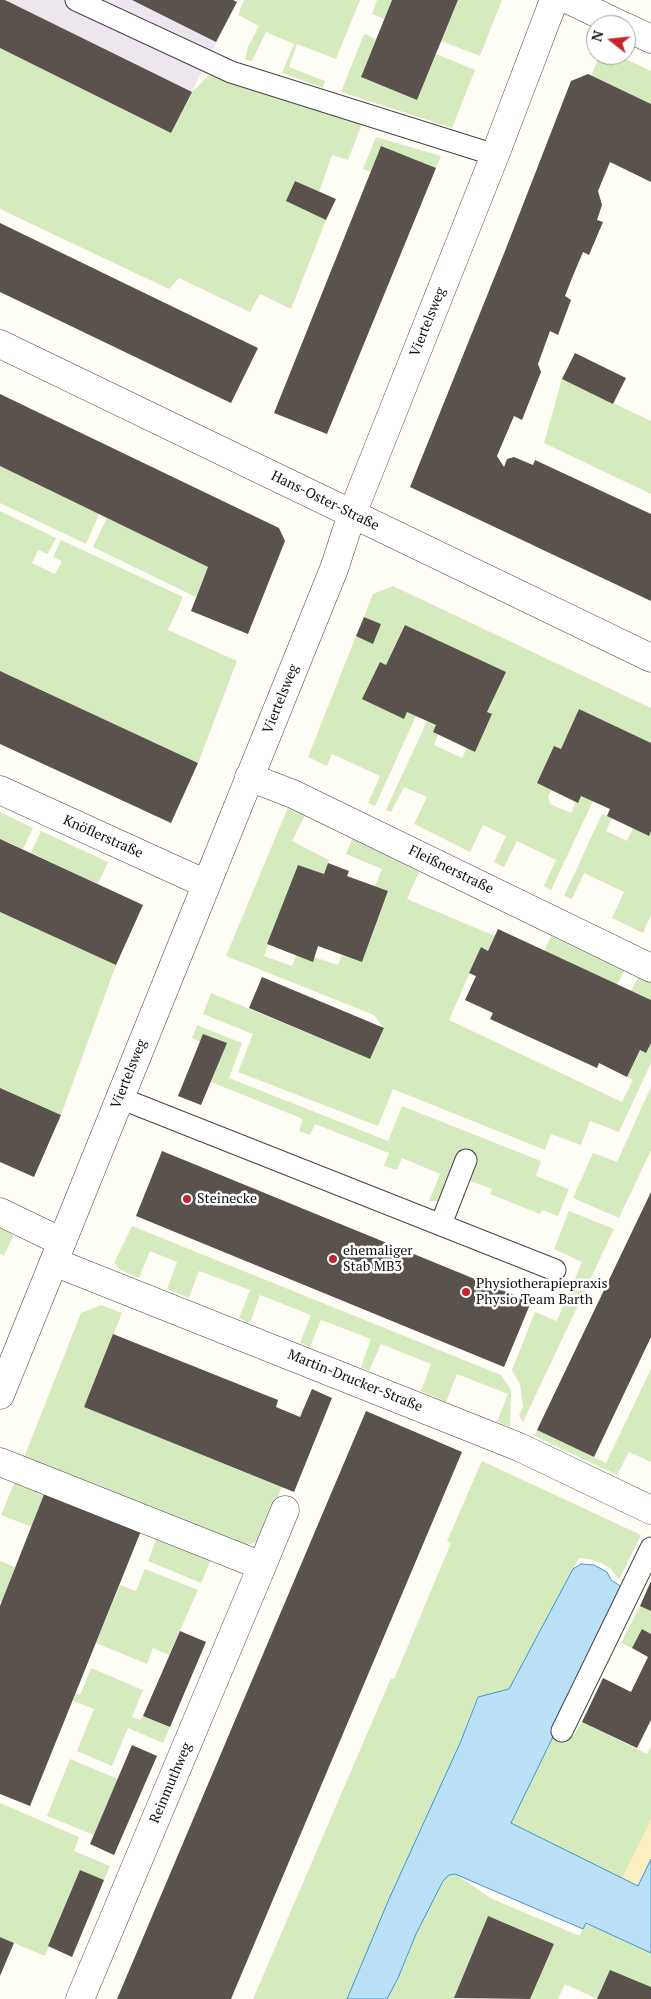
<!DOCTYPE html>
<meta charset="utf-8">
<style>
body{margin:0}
#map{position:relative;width:651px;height:1999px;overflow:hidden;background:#fffdf5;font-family:"PT Serif",serif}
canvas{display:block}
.north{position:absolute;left:586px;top:15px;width:50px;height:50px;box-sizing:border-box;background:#fff;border:1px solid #a0a0a0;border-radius:50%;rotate:286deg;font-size:14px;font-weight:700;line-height:20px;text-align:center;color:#111}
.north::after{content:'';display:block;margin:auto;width:18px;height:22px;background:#c4262e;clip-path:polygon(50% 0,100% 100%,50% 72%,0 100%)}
</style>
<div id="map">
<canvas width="651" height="1999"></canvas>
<div class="north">N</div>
</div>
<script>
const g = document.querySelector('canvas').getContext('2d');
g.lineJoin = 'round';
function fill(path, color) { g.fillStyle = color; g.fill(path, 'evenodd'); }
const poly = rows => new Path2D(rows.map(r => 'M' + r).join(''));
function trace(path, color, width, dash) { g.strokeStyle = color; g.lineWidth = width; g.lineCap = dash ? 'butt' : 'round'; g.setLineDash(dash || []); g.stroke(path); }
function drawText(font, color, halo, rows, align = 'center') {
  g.font = font + ' "PT Serif",serif'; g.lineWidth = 5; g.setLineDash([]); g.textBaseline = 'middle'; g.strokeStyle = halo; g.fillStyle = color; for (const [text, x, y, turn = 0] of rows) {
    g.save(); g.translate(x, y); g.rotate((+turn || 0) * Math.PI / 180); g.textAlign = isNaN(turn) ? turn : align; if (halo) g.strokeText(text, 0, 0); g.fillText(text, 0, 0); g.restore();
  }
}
fill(poly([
 [0,0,233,0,237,2,171,133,0,48]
]), '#eee6ef');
fill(poly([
 [244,0,360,0,336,59,297,44,289,67,325,81,323,88,282,73,294,44,266,32,252,61,245,60,248,47,259,26,238,15],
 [377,0,392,0,384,19,372,14],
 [458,0,502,0,480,56,441,41],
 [364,34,376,39,361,77,417,100,436,54,475,70,452,128,341,92],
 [0,48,171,133,192,92,211,73,363,121,348,160,332,155,319,192,295,181,287,201,326,220,291,309,260,294,250,312,179,278,169,289,0,209],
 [607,55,617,55,651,71,651,104,591,76,598,59],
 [376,137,441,156,436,168,381,146,370,172,363,169],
 [562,379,651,421,651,494,544,443],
 [0,466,99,514,86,544,0,503],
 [0,511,56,538,48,554,38,550,32,563,55,574,62,561,53,557,61,540,183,597,168,630,237,661,198,763,0,671],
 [107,518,208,567,196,597,93,547],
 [393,586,651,708,651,743,579,709,561,749,554,746,537,783,552,790,548,796,550,804,571,813,576,802,578,802,581,796,593,801,551,890,544,886,556,860,517,841,504,867,494,862,506,836,483,825,470,852,414,824,427,797,404,787,391,812,386,810,427,721,436,725,433,732,438,735,434,745,462,758,467,748,475,751,492,715,487,712,505,672,405,625,386,665,380,662,363,699,404,718,407,712,416,716,375,806,368,803,380,776,332,754,327,766,308,757,356,636,381,624,364,617,373,594],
 [289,805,306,813,292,841,329,860,324,874,298,865,264,956,292,966,296,955,314,957,338,965,342,955,362,962,388,892,375,886,382,869,346,854,353,837,419,872,407,899,495,936,488,951,481,947,449,1020,622,1102,633,1080,627,1077,640,1050,646,1053,651,1043,651,1063,619,1132,590,1121,581,1145,551,1134,545,1150,393,1089,378,1126,238,1072,253,1034,203,1014,211,993,370,1059,384,1029,374,1015,226,956],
 [0,812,33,828,23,849,0,839],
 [602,814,612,818,606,831,627,841,633,828,649,836,651,831,651,915,643,933,612,918,624,892,584,873,572,899,564,896],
 [41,831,108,862,98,884,31,853],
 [0,912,116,965,61,1115,0,1088],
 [551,936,624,971,617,985,544,951],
 [638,977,651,983,651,1000,631,991],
 [197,1025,242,1043,229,1078,388,1141,402,1106,541,1161,536,1176,569,1189,558,1216,542,1210,540,1214,490,1194,492,1189,467,1180,439,1201,429,1201,440,1174,402,1158,397,1170,384,1166,389,1153,315,1124,310,1135,299,1131,303,1119,211,1082,226,1043,204,1034,200,1042,192,1038],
 [651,1087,651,1150,619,1218,573,1198,593,1153,617,1162],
 [569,1211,614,1229,523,1422,519,1416,523,1407,520,1384,512,1370,535,1312,557,1321,582,1262,554,1249],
 [132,1226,501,1375,511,1390,510,1427,497,1422,508,1394,457,1374,446,1402,421,1391,431,1364,381,1344,369,1371,361,1367,371,1339,321,1320,310,1347,300,1343,311,1315,260,1295,250,1323,239,1318,250,1290,199,1271,189,1298,167,1289,177,1262,150,1251,139,1278,121,1270,114,1263],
 [0,1227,10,1231,13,1236,4,1256,0,1254],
 [101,1305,122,1313,84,1407,282,1487,263,1533,256,1542,244,1546,31,1463,25,1455,81,1313],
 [651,1369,651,1462,629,1452,617,1475,535,1436,537,1430,606,1463],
 [482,1461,641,1535,619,1580,610,1568,601,1563,589,1559,579,1558,509,1690,477,1697,461,1741,391,1896,347,1999,253,1999,391,1678,394,1679,451,1543,447,1541],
 [15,1481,45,1492,32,1527,1,1515],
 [157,1537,206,1557,210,1562,201,1583,148,1561],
 [0,1561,15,1567,2,1602,0,1602],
 [145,1569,198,1590,169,1655,153,1648,147,1664,96,1643,120,1585,136,1591],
 [640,1606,651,1611,651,1634,642,1629,632,1648,621,1643],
 [91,1668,143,1690,132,1717,140,1720,143,1716,170,1727,163,1743,128,1728,112,1766,77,1751,94,1709,73,1701,76,1693,80,1695],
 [582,1722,647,1754,651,1747,651,1820,622,1879,510,1824,558,1728,573,1736],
 [70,1759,118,1779,94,1835,47,1816],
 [0,1803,79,1837,74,1851,110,1866,104,1880,80,1870,45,1956,0,1937],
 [455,1874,492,1899,580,1936,585,1923,651,1953,651,1987,597,1999,565,1984,558,1999,530,1999,554,1944,488,1916,455,1999,387,1999,398,1978,416,1934,443,1881,449,1875]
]), '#d5ebbd');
fill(poly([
 [651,1820,651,1859,638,1886,622,1879]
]), '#fbeec1');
const water = poly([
 [581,1564,594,1565,607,1572,611,1580,625,1589,511,1823,638,1886,651,1859,651,1953,586,1923,583,1929,455,1874,449,1875,443,1881,416,1934,398,1978,387,1999,347,1999,389,1899,461,1741,478,1697,509,1689,573,1569,581,1564]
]);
fill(water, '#b9e0f7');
trace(water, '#3f96cf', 1);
fill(poly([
 [0,0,5,0,192,92,171,133,0,48],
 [132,0,233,0,237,2,216,42],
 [392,0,458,0,417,100,361,77],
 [588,74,651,104,651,182,610,162,598,191,602,205,597,220,603,222,589,255,583,252,572,278,565,296,571,300,558,335,550,331,538,364,541,372,522,420,514,416,497,456,504,467,507,459,514,457,533,465,535,460,651,514,651,601,410,487,505,251,571,81],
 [381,146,436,168,327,434,274,413],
 [295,181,336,199,326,220,286,201],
 [0,223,258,348,231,403,0,292],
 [575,353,626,378,613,404,562,379],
 [0,394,279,528,285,541,248,634,191,611,208,567,0,466],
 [364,617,381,624,373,644,356,636],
 [405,625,506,672,487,712,492,714,475,752,433,732,436,725,407,712,404,719,362,699,380,662,386,665],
 [0,671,198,763,171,823,0,744],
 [579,709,651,743,651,831,649,836,607,816,610,809,581,796,578,803,537,783,554,746,561,749],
 [0,839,143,905,116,965,0,912],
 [328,863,349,871,347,876,388,891,362,962,318,946,313,962,267,944,298,865,324,874],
 [498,929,651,1000,651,1043,646,1053,640,1050,627,1077,599,1063,597,1068,490,1019,493,1013,465,1000,476,976,469,973,481,947,488,951],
 [262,977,384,1028,370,1059,249,1008],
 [203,1034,227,1043,201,1105,178,1096],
 [0,1088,61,1115,34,1177,0,1162],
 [162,1151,531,1302,504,1367,136,1216],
 [651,1192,651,1337,594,1457,537,1430],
 [113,1334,278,1400,276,1407,300,1417,312,1389,332,1398,294,1492,84,1407],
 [366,1411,462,1452,231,1999,117,1999],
 [45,1492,141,1531,30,1806,0,1794,0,1606],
 [651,1581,651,1611,640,1606],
 [642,1629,651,1634,651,1720,637,1748,582,1722,603,1678,631,1692,648,1657,632,1648],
 [180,1631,206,1642,170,1727,143,1716],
 [132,1745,157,1756,114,1855,90,1844],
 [80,1870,104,1880,72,1957,48,1946],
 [488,1916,554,1944,530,1999,454,1998],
 [0,1937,14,1943,0,1976],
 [610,1970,651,1987,651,1999,597,1999]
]), '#5a524d');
const service = poly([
 [76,0,231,72,495,155],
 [120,1098,555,1270],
 [441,1224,466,1160],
 [562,1731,651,1548]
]);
const minor = poly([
 [569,0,621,25],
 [626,27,651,39],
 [0,344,651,658],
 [249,777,293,794,651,968],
 [0,790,206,884],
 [0,1212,62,1242],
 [54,1262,519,1447,651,1510],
 [0,1395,334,569,352,514,495,155,554,0],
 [0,1462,262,1566,80,1999],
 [262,1566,285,1510]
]);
trace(service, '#444', 23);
trace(minor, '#444', 29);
trace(service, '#fff', 21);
trace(minor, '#fff', 28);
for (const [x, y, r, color] of [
 [187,1199,5,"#c4262e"],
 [333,1259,5,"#c4262e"],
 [466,1292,5,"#c4262e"]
]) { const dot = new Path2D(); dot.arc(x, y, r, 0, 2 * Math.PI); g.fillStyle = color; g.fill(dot); trace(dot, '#fff', 2); }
drawText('14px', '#111', '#fff', [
 ["Viertelsweg",428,322,-68],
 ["Hans-Oster-Straße",325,501,26],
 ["Viertelsweg",281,699,-68],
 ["Knöflerstraße",103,837,24],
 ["Fleißnerstraße",451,870,26],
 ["Viertelsweg",129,1074,-68],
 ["Martin-Drucker-Straße",355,1381,22],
 ["Reinmuthweg",171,1783,-67]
]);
drawText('14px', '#111', '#fff', [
 ["Steinecke",197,1199],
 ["ehemaliger",343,1251],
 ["Stab MB3",343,1267],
 ["Physiotherapiepraxis",476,1284],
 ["Physio Team Barth",476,1300]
], 'left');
</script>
